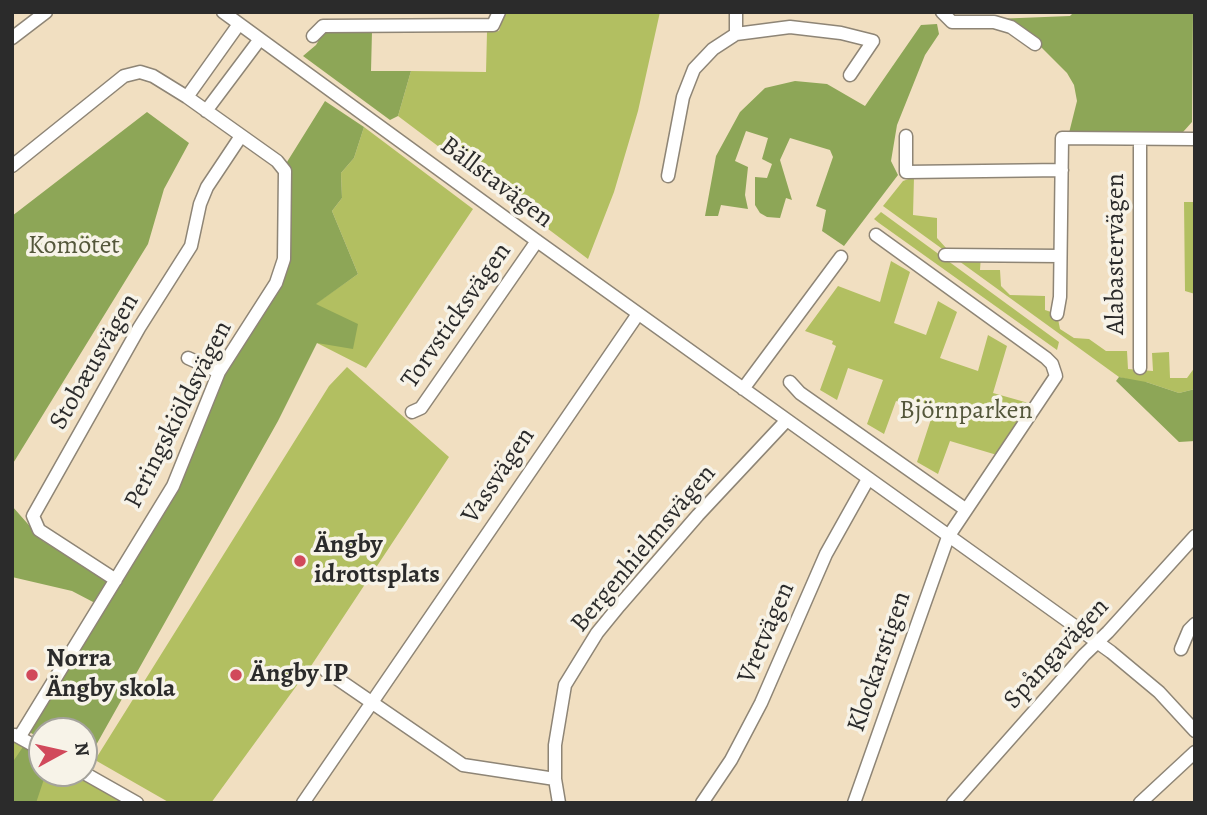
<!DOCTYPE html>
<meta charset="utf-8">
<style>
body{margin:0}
#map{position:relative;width:1207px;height:815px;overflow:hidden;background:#f1dfc1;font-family:Alegreya,serif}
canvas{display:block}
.frame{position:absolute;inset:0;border:14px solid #2b2b2b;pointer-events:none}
.north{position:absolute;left:28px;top:717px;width:70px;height:70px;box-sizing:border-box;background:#f7f3e8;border:2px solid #a5a39c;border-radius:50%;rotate:82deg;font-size:19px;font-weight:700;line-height:28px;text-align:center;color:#2b2b2b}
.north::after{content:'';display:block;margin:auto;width:24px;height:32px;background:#d1495b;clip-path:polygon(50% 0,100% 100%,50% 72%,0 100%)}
</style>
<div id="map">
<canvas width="1207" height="815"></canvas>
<div class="frame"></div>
<div class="north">N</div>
</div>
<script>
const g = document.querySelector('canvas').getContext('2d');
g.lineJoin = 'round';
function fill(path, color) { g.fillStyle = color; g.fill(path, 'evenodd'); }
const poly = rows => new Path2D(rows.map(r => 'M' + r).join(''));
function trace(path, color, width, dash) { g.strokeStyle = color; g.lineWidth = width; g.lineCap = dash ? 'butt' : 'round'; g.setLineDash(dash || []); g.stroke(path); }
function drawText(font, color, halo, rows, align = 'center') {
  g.font = font + ' Alegreya,serif'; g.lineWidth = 7; g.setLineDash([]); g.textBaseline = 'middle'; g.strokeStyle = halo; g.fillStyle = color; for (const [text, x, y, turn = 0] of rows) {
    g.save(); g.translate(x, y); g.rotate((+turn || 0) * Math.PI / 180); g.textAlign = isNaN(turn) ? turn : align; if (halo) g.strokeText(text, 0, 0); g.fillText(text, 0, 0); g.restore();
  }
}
fill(poly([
 [505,12,660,12,638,111,614,192,588,259,398,116,411,71,486,72,487,32,499,31],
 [364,127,473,209,366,368,317,343,315,304,358,274,332,211,342,198,341,173,354,158],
 [914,177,913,215,937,218,937,238,947,249,981,255,980,270,1000,270,1001,286,1010,295,1045,296,1045,310,1057,314,1060,329,1074,338,1089,339,1106,351,1127,351,1128,369,1153,371,1152,353,1169,352,1170,378,1187,378,1195,367,1195,389,1179,393,1146,382,1141,383,1119,377,883,206,903,181],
 [1184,202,1195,202,1195,294,1185,291],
 [881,212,1059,342,1057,350,879,223,874,219],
 [891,261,910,272,894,323,926,335,938,301,957,312,940,358,978,371,988,335,1007,346,993,393,1032,404,997,455,950,441,938,474,917,462,933,413,896,401,884,434,867,424,883,380,848,368,837,400,820,390,836,346,832,344,833,341,805,331,838,286,880,302],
 [347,367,449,457,311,666,211,803,170,803,95,760,329,386],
 [12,739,20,742,42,773,77,773,129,803,12,803]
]), '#b2bf61');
fill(poly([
 [1074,12,1193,12,1192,122,1183,132,1069,133,1077,101,1074,85,1067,73,1037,43,994,19,1070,16],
 [937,24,939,34,925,55,897,125,891,161,898,175,844,246,822,231,826,210,816,206,833,157,830,150,790,138,780,160,792,200,786,198,780,218,767,217,760,213,755,205,755,177,767,178,772,164,762,159,768,138,746,131,735,161,748,167,745,195,748,209,721,205,718,216,705,216,716,156,740,112,765,88,795,81,827,84,865,106,921,25],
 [324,31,372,31,371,71,411,71,398,116,390,120,303,56,316,45],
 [325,101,364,127,354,158,341,173,342,198,332,211,358,274,316,304,358,324,353,349,317,343,278,421,86,763,84,731,42,731,42,739,29,732,181,479,222,376,269,302,289,229,287,162],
 [147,112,189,143,164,189,148,244,12,465,12,216],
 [1119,377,1146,382,1179,393,1195,389,1195,441,1179,442,1116,381],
 [12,506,43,541,110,581,95,603,72,591,12,577],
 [25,744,42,753,42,773,46,773,36,803,12,803,12,763]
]), '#8da657');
const minor = poly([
 [223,12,537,241,1111,652,1159,692,1195,731],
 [942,12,952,22,994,22,1011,27,1035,44],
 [736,34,736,12],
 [313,36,323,26,493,25,499,12],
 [12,38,46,12],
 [187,97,239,24],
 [206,111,260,39],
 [906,136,906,172,1062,170],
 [12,166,124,76,140,72,153,76,187,97,277,161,285,171,284,259,276,283,219,372,173,486,20,736],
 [668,176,683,97,694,69,713,49,736,34,790,27,841,33,873,41,850,75],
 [945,255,1060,256],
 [1057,314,1060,297,1062,138,1195,139],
 [188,358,219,372],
 [1140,368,1140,140],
 [790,382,800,393,965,509],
 [743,389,841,257],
 [412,412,421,408,537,241],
 [116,580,39,530,33,516,139,328,191,246,200,204,207,187,241,136],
 [1181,649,1189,630,1195,624],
 [326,671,463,765,555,779],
 [15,735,42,750],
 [84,773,137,803],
 [303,803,638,314],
 [559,803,555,779,555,745,565,685,597,633,619,606,698,515,786,421],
 [702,803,731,760,761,703,826,554,868,479],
 [854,803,948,537,1056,376,1052,364,1046,358,876,235],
 [953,803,1084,655,1108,632,1195,536],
 [1140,803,1195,752]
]);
trace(minor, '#8e8576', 15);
trace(minor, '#fff', 12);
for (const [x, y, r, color] of [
 [300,561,7,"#d1495b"],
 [32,675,7,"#d1495b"],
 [236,675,7,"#d1495b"]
]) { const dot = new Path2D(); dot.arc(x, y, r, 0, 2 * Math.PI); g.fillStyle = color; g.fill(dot); trace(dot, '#f7f3e8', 2.5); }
drawText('26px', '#2b2b2b', '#f7f3e8', [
 ["Bällstavägen",496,183,37],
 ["Alabastervägen",1117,254,-90],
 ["Torvsticksvägen",457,316,-55],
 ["Stobæusvägen",95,362,-60],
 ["Peringskiöldsvägen",179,415,-63],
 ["Vassvägen",499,476,-56],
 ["Bergenhielmsvägen",644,549,-50],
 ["Vretvägen",767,633,-67],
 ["Spångavägen",1057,654,-47],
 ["Klockarstigen",880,662,-71]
]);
drawText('26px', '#54573b', '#f7f3e8', [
 ["Komötet",74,247],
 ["Björnparken",966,412]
]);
drawText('bold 26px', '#2b2b2b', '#f7f3e8', [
 ["Ängby",314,546],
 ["idrottsplats",314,576],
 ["Norra",46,660],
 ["Ängby skola",46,690],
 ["Ängby IP",250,675]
], 'left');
</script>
